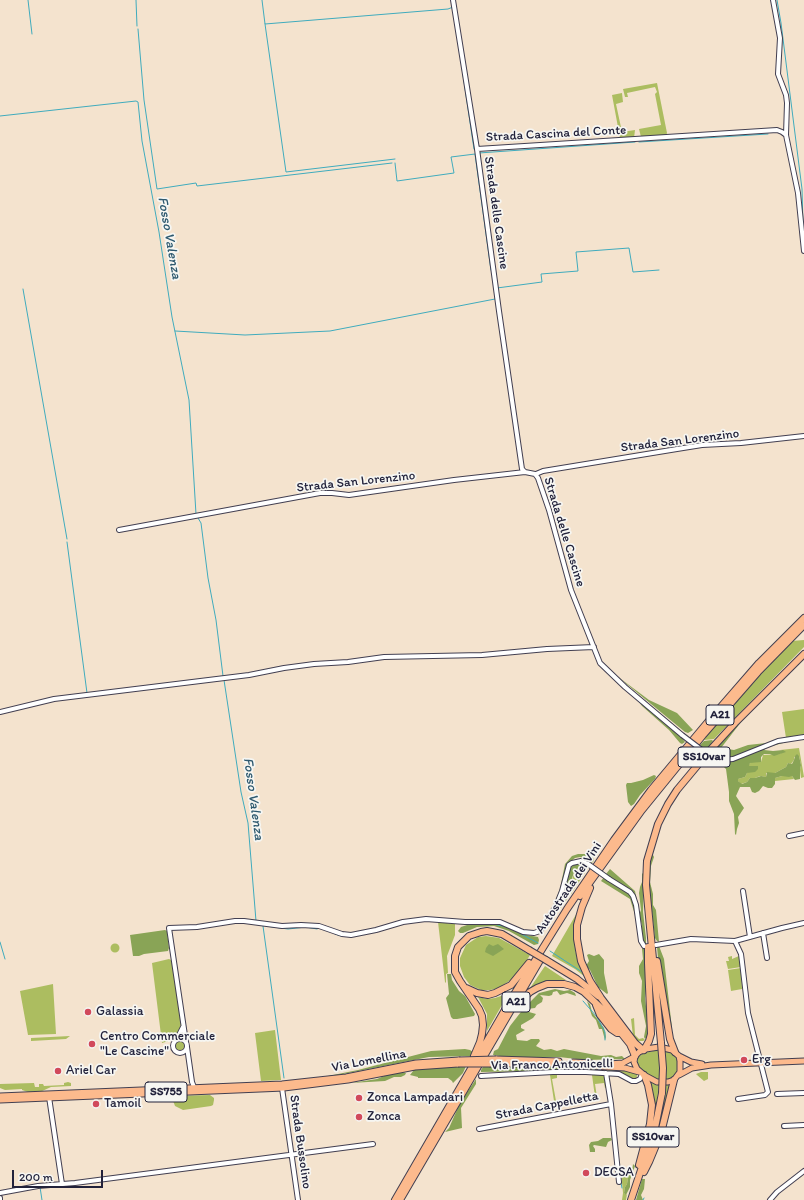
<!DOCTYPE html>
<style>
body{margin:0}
#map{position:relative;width:804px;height:1200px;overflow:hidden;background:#f4e3ce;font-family:Itim,sans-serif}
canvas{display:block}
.scale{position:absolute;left:12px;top:1170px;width:91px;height:18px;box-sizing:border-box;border:2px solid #22223b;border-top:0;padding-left:5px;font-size:12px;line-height:14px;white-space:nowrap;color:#22223b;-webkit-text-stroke:3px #f6f6f2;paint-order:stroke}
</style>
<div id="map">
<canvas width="804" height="1200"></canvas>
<div class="scale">200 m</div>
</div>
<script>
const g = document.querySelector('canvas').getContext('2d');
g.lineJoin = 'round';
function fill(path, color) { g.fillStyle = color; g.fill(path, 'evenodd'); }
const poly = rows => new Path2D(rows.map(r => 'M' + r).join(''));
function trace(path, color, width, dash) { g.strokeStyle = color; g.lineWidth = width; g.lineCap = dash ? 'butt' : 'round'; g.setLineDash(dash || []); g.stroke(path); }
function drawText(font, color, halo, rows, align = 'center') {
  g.font = font + ' Itim,sans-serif'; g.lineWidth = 3.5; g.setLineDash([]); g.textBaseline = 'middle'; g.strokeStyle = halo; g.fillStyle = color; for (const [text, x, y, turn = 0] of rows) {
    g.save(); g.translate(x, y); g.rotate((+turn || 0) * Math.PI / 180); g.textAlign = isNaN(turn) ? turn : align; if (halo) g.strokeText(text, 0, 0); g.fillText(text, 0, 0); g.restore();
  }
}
fill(poly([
 [657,83,667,133,666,136,641,137,639,129,661,125,655,94,657,92,655,87,627,93,628,97,625,97,623,89],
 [622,93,623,102,616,104,622,132,635,130,634,138,620,138,612,95],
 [804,640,804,647,714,739,704,740,706,734,754,680,792,641],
 [804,709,804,736,786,738,782,712],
 [799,748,804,777,801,778,800,770,801,765,799,756,794,757,794,760,791,764,788,763,786,767,775,773,766,773,766,777,760,776,755,778,750,778,747,782,741,784,738,781,738,779,745,777,747,773,758,766,748,766,751,762,761,762,763,755,780,754,783,750,780,750],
 [782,776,792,776,794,779,775,781,775,778],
 [578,869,581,869,586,871,571,894,571,882,575,872],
 [578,911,574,933,575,949,578,963,585,977,575,969,552,956],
 [438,922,455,924,455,935,447,956,448,973,446,974,446,983,445,982],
 [486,936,499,938,530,955,524,965,512,979,499,988,490,990,481,990,470,985,464,977,460,966,460,958,466,945,478,937],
 '110.5 948a4.5 4.5 0 1 1 9 0a4.5 4.5 0 1 1-9 0Z',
 [732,956,732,959,739,956,741,967,728,969,726,961,729,961,728,957],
 [169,959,171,960,172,963,181,1024,180,1029,177,1036,172,1040,162,1043,152,963],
 [545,966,566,980,548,981,530,988],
 [741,968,742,989,731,991,728,970],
 [53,984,56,1034,28,1035,20,991],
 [510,991,487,1031,487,1014,478,997,487,999,495,998,504,995],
 [634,1018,635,1035,639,1039,643,1038,645,1040,643,1041,637,1041,633,1036,631,1019],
 [275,1030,281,1080,261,1081,255,1033],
 [70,1036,66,1039,31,1041,31,1038],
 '175 1046a5 5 0 1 1 10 0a5 5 0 1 1-10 0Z',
 [663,1049,670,1051,677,1057,679,1069,673,1079,661,1081,651,1078,639,1068,637,1062,639,1056,644,1053],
 [555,1066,628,1070,637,1074,637,1076,636,1079,633,1080,616,1071,558,1070,581,1068],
 [701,1072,708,1072,708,1079,704,1081,697,1075,696,1074],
 [550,1075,557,1075,557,1078,552,1079,556,1101,554,1101],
 [592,1075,606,1075,608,1087,605,1088,604,1083,595,1084,597,1097,595,1097],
 [648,1079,659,1084,655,1119,650,1131],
 [68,1082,71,1083,71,1086,51,1087,40,1092,28,1092,22,1090,22,1089,5,1090,0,1088,0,1084,34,1083,35,1087,39,1087,39,1084,43,1084,44,1086,64,1085,64,1083],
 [672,1083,665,1115,648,1159,657,1132,661,1119,664,1084],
 [210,1095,214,1098,214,1100,213,1105,211,1106,183,1110,175,1106,172,1098,173,1096],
 [633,1167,632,1172,628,1178,627,1184,625,1187,624,1193,627,1195,627,1194,626,1200,622,1200,623,1193,621,1171,627,1171]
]), '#acbd60');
fill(poly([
 [617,676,649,700,677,713,693,730,688,733,685,732],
 [635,697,657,717,682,738,685,742,682,744,680,743,669,730,642,706],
 [745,717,721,748,734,750,748,745,766,743,761,747,731,758,714,757,712,755,711,753],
 [712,740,713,741,706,750,700,745,704,741],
 [786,741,787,742,768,747,764,750,773,751,783,750,786,752,774,756,770,754,764,754,761,757,761,762,750,763,749,766,758,766,758,769,755,772,747,773,745,777,738,779,738,781,742,784,747,782,750,778,755,778,761,776,766,777,767,772,775,773,786,767,788,763,792,764,794,760,795,756,797,754,799,756,801,765,800,770,800,779,795,780,792,776,789,777,782,776,775,778,775,784,772,788,768,788,763,786,759,791,755,793,752,792,750,787,740,787,736,796,744,808,738,817,739,823,737,829,736,835,735,834,734,814,729,801,729,792,726,769,723,766,705,762,705,760,707,758,715,761,732,761,777,743],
 [654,775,656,776,655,779,640,795,634,804,631,806,628,802,626,785,627,783,631,783,643,780],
 [652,853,654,857,651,866,650,882,653,894,653,905,656,910,659,942,657,941,655,938,649,885,649,868],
 [578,854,587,854,593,857,594,860,593,862,591,863,588,860,580,857,575,858,569,863,566,868,563,883,553,909,552,909,560,889,565,864,572,856],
 [576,863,584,864,588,868,585,869,581,868,577,869,574,872,570,885,570,895,559,910,565,892,570,868],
 [610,869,635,891,639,910,633,893,606,874],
 [642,873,644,875,643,912,646,938,646,944,644,944,641,938,642,925,639,915,641,910,639,893,640,887,642,882],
 [604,877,629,894,633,899,635,906,636,918,630,899,601,881],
 [473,923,500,924,526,935,538,937,539,940,538,944,534,945,509,931,494,926,477,927,463,933,460,933,458,931,461,927],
 [165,930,167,931,169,948,168,951,144,954,139,956,133,956,130,935],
 [489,944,493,946,498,944,504,949,493,956,485,952,486,948],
 [659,946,664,959,672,1028,670,1025,662,970,658,958,657,947],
 [644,947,646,948,645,967,646,986,645,998,649,1031,648,1036,645,1039,644,1037,646,1026,641,1001,642,981,639,973,639,966,643,959,642,949],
 [589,954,594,956,599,954,604,960,604,973,608,993,607,994,598,987,590,970,586,966,589,961,587,955],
 [447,974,451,974,452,980,459,991,465,996,469,1003,475,1014,474,1016,457,1019,453,1019,451,1017,446,998,449,994],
 [555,989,564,991,570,990,575,993,576,996,567,993,560,995,557,991,553,992,552,995,549,996,540,995,543,998,542,1002,537,1005,535,1008,527,1009,529,1012,536,1014,533,1018,521,1025,521,1028,525,1030,516,1035,517,1040,527,1041,531,1039,539,1039,540,1041,536,1046,544,1050,551,1049,557,1051,564,1049,601,1056,611,1055,616,1057,622,1056,625,1059,585,1060,559,1057,514,1058,493,1055,494,1051,498,1049,510,1026,524,1008,539,993],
 [587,1001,590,1004,592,1012,604,1028,606,1037,605,1040,602,1029,599,1029,596,1020,592,1016],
 [465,1049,470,1050,473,1052,471,1056,429,1057,338,1075,318,1078,358,1070,431,1051],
 [466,1066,463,1073,453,1083,452,1081,448,1078,418,1078,418,1077,410,1075,414,1070,437,1067],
 [486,1066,549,1066,581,1069,574,1070,563,1069,556,1071,547,1069,536,1071,481,1072,481,1070,483,1067],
 [402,1072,406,1073,405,1075,401,1077,394,1077,385,1081,351,1083,377,1079,389,1074],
 [476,1079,476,1084,461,1108,462,1128,445,1132,449,1128,460,1103],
 [603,1138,611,1138,612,1140,608,1142,606,1147,594,1145,593,1146,595,1149,595,1152,590,1152,589,1145,591,1142,598,1141],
 [633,1164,635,1166,630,1180,630,1187,626,1195,624,1193,625,1187,627,1184,628,1178,632,1172],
 [642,1179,645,1179,644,1189,641,1195,643,1200,636,1200]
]), '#89a456');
trace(poly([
 [28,0,32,34],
 [136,0,137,26],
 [262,0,265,24,448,9,453,7,474,149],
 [777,0,781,23,802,189,803,225],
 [265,24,286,172,395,159],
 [138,29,144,100,157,189,196,183,197,186,392,163],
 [0,116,136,101,138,102,142,141,159,232,172,317,189,400,196,514],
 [639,142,768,134],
 [479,153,635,142],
 [395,163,397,181,454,173,451,157,475,154,491,270],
 [497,288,542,282,541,274,578,271,576,252,629,248,633,272,659,270],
 [23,289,67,539],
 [175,331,245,335,330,331,495,299],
 [198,518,201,523,208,578,216,620,223,676],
 [67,542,87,693],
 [224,680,241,792,248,823,256,921],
 [422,921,429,921],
 [493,924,508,927],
 [263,926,284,1078],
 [266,926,288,929,306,927,317,929],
 [512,929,538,943],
 [370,933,382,930],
 [335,934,341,936],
 [0,942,5,959],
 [550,951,582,972],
 [583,1001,597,1017,605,1032,605,1040],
 [621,1183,622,1188],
 [40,1187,42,1200],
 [643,1200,644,1198]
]), '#3fabbd', 1);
const minor = poly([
 [453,0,477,149,777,130,782,132,786,135],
 [773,0,780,38,778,74,786,95,787,103,786,135,798,193,804,251],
 [477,149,499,311,522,469,525,472,535,474,538,478,549,510,571,590,600,663,625,687,682,735],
 [536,474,543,471,677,449,702,445,741,443,804,436],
 [119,530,320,493,332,493,349,495,454,480,525,472],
 [0,712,54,699,249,675,284,668,314,664,348,662,384,657,482,655,547,649,594,647],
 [711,757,722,760,733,759,778,741,804,737],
 [789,836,804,833],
 [609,879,630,892,633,896,636,905,641,941,644,946],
 [743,891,750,937],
 [763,933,767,958],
 [735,941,741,954,742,962,748,1013,768,1092,765,1095,738,1099],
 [656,945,691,939,735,941,782,928,804,923],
 '173 1046a7 7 0 1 1 14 0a7 7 0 1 1-14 0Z',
 [177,1039,183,1027],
 [186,1042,169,928,197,927,235,921,244,921,282,926,301,925,319,926,342,934,351,935,376,930,403,922,426,919,465,922,500,922,523,932,534,933,540,931,542,928,556,906,562,891,569,865,572,863,581,861,588,864],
 [187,1047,192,1082,194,1087],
 [481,1076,553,1072,586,1072,619,1074,632,1081,636,1081,640,1079,642,1074],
 [282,1088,298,1200],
 [777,1094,804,1093],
 [49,1097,62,1184],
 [611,1104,619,1182],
 [784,1126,804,1125],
 [479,1129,611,1104,606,1073],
 [0,1193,38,1186,75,1183,373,1144],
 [0,1198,0,1200],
 [770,1200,777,1192,804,1171]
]);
const major = poly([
 [659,1047,672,1050,679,1056,680,1061,680,1072,674,1080,668,1082,657,1082,644,1075,637,1069,634,1062,635,1056,639,1052,646,1049,659,1047],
 [679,1056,691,1062,702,1064],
 [496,1059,559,1061],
 [573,1062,591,1063],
 [491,1064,557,1064,625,1068,639,1072],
 [609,1064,623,1063,634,1057],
 [679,1075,692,1068,711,1065,804,1061],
 [0,1096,282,1084,346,1077,416,1063,459,1060],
 [0,1100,284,1088,348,1080,415,1067,458,1064]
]);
const highway = poly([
 [590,888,582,907,577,925,577,939,581,961,590,981,601,998,635,1043,643,1050],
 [580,896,642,810,703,735,758,672,804,625],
 [546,960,577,979,598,996],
 [657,961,670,1039,675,1052],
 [466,988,477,993,488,995,495,993,511,985,529,963],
 [517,1004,530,992,537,988,547,984,564,984,575,987,584,992,601,1008,630,1044,635,1056],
 [596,1005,600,1015,611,1029,617,1033,622,1033],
 [661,1043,646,885,647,861,658,824,668,804,677,790,712,748,735,723,804,654],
 [644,1050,649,1041,651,1034,648,963,648,947],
 [474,1056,480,1042,482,1034,483,1025,482,1016,479,1009,460,981,455,972,455,956,458,947,469,936,481,932,487,931,502,934,529,950],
 [639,1165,650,1124,652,1105,648,1085,644,1075],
 [644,1172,649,1162,661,1133,674,1080],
 [395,1200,513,996,567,909,614,840,651,790,712,717,759,663,804,618],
 [400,1200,539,962],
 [631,1200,655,1128,662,1093]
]);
trace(minor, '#423f51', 6);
trace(major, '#423f51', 7);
trace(highway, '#423f51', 8);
trace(minor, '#fff', 4);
trace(major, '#fcba8d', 5);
trace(highway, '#fcba8d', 6);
const minorBridge = poly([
 [682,735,711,757],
 [588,864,609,879]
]);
const majorBridge = poly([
 [459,1060,496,1059],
 [458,1064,491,1064]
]);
const highwayBridge = poly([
 [529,950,546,960],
 [661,1043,663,1068,662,1093]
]);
trace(minorBridge, '#423f51', 6, []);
trace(majorBridge, '#423f51', 7, []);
trace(highwayBridge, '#423f51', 8, []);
trace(minorBridge, '#fff', 4);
trace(majorBridge, '#fcba8d', 5);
trace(highwayBridge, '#fcba8d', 6);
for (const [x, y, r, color] of [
 [88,1012,4,"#d1495b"],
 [92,1044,4,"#d1495b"],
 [744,1060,4,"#d1495b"],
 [58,1071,4,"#d1495b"],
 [359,1098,4,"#d1495b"],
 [96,1104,4,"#d1495b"],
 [359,1117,4,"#d1495b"],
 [586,1173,4,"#d1495b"]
]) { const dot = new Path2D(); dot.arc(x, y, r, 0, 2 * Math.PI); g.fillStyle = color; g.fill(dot); trace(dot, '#f6f6f2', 1.5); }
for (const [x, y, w] of [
 [720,715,28],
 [704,757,52],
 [516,1002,28],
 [166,1092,42],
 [653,1137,52]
]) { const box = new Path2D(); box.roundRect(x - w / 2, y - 10, w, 20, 3); g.fillStyle = '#f6f6f2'; g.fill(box); trace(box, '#22223b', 1); }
drawText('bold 12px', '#22223b', null, [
 ["A21",720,715],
 ["SS10var",704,757],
 ["A21",516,1002],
 ["SS755",166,1092],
 ["SS10var",653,1137]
]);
drawText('13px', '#22223b', '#f6f6f2', [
 ["Strada Cascina del Conte",556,134,-3],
 ["Strada delle Cascine",496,213,82],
 ["Strada San Lorenzino",680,441,-7],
 ["Strada San Lorenzino",356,482,-6],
 ["Strada delle Cascine",564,532,73],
 ["Autostrada dei Vini",569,888,-56],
 ["Via Lomellina",369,1061,-11],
 ["Via Franco Antonicelli",552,1065,-1],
 ["Strada Cappelletta",547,1106,-11],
 ["Strada Bussolino",300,1142,82]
]);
drawText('13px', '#22223b', '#f6f6f2', [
 ["Galassia",96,1012],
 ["Centro Commerciale",100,1037],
 ["\"Le Cascine\"",100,1052],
 ["Erg",752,1060],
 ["Ariel Car",66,1071],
 ["Zonca Lampadari",367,1098],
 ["Tamoil",104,1104],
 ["Zonca",367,1117],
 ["DECSA",594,1173]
], 'left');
drawText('italic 14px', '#2e596f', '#f6f6f2', [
 ["Fosso Valenza",169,238,80],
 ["Fosso Valenza",253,799,82]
]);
</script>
